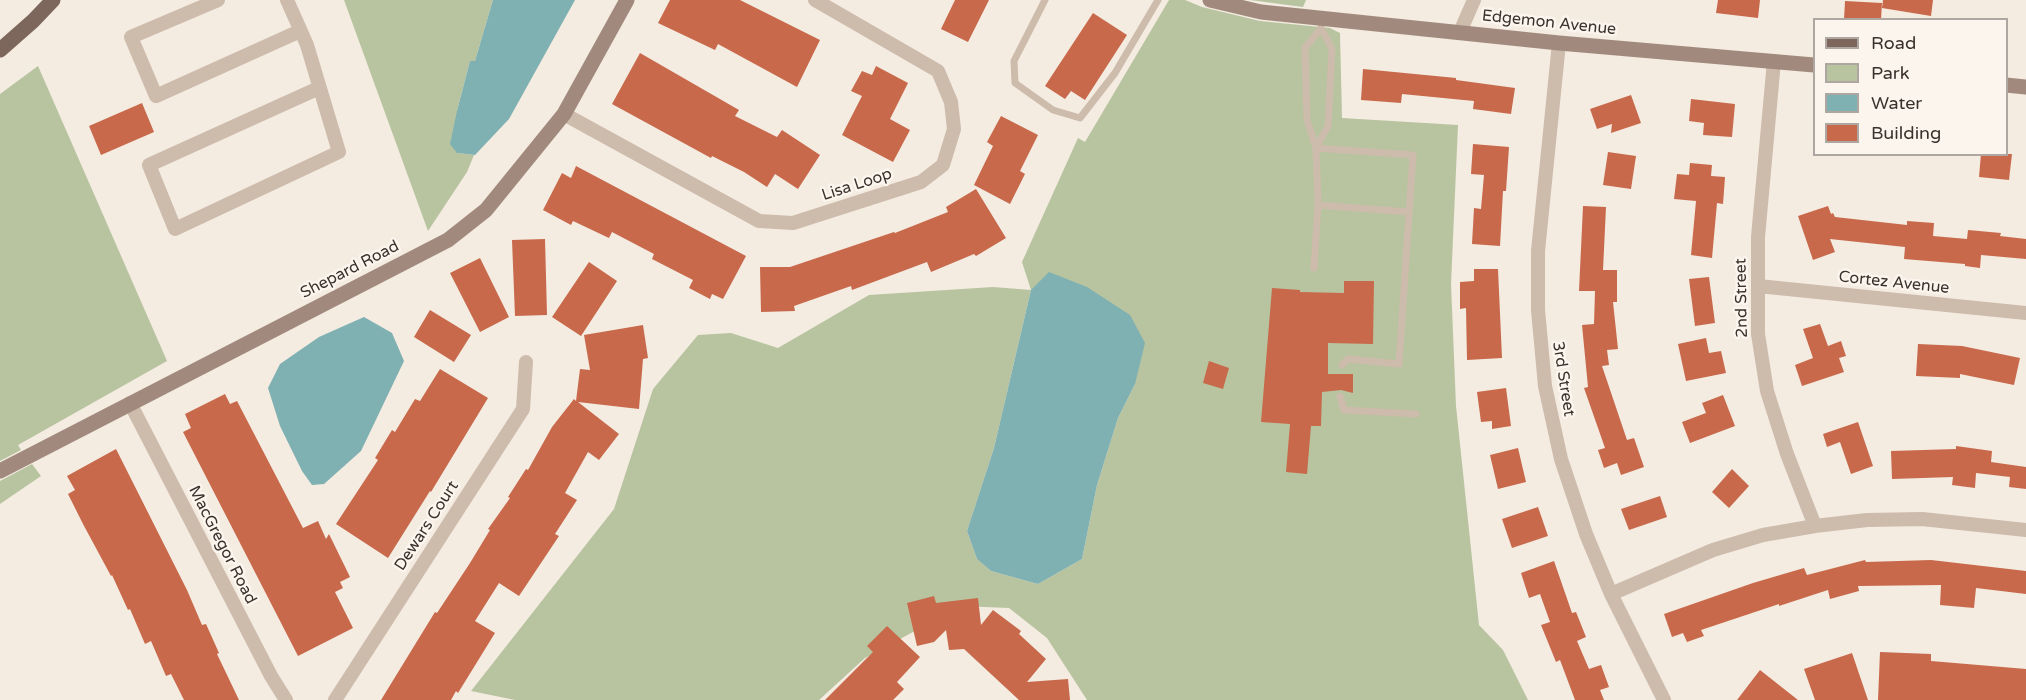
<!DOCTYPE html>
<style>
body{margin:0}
#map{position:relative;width:2026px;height:700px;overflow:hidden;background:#f4ebe1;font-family:"Varela Round",sans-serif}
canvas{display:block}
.legend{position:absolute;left:1813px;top:18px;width:195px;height:138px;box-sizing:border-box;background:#fbf5ee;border:2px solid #aea6a0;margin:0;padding:8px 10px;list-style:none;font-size:18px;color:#3b302b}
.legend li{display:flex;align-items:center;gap:12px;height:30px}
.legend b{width:30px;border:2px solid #aea6a0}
</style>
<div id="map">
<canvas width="2026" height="700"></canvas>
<ul class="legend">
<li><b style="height:8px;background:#7d675c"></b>Road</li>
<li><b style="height:16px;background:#b8c4a0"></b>Park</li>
<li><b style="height:16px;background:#7fb0b2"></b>Water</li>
<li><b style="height:16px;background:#c8694b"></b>Building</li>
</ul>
</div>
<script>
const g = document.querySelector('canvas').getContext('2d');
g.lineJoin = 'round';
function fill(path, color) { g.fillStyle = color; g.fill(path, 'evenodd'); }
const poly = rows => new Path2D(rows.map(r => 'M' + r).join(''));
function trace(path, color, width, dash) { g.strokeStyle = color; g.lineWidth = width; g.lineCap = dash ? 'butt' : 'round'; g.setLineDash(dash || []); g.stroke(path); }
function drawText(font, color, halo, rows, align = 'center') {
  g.font = font + ' "Varela Round",sans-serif'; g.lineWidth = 5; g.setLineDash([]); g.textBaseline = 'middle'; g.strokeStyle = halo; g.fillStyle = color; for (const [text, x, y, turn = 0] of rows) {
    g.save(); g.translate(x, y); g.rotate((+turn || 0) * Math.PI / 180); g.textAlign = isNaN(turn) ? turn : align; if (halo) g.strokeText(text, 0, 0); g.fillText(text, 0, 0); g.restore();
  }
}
fill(poly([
 [344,0,493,0,475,61,470,61,457,111,457,153,474,155,467,172,428,231],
 [1169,0,1185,0,1202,7,1260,21,1330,28,1340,33,1342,118,1458,125,1451,284,1456,406,1479,625,1503,650,1528,700,1087,700,1047,638,1009,608,961,606,865,658,819,700,515,700,471,691,614,509,653,389,698,335,731,333,778,348,869,295,993,287,1031,290,1022,262,1078,138,1085,142],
 [1031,290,1135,384,1118,418,1097,485,1082,559,1038,584,991,571,977,559,967,531,994,448],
 [1250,0,1306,0,1303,7],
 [38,66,167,361,18,445,21,450,0,461,0,94],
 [32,464,41,476,0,504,0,481]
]), '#b8c4a0');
fill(poly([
 [493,0,575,0,509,119,475,155,457,153,450,144,457,111,470,61,475,61],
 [1049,272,1087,287,1130,315,1145,343,1135,384,1118,418,1097,485,1082,559,1038,584,991,571,977,559,967,531,994,448,1031,290],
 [364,317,392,333,404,361,361,451,324,484,312,485,302,471,280,426,268,388,280,364,319,337]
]), '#7fb0b2');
fill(poly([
 [670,0,740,0,820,40,797,87,718,44,715,50,658,23],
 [955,0,989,0,968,42,941,29],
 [1718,0,1760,0,1758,18,1716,13],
 [1883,0,1933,0,1931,16,1882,8],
 [1845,1,1882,3,1881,20,1844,20],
 [1093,13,1127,35,1085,100,1071,91,1065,99,1045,86],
 [640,53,739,110,735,116,777,137,782,130,820,155,798,189,775,174,767,187,744,172,712,156,711,158,612,104],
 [876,66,908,83,890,119,910,130,893,162,842,135,862,96,851,91,862,71,872,75],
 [1363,69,1456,78,1456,80,1515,88,1511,114,1473,109,1474,101,1402,94,1401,103,1361,100],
 [1631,95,1641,123,1611,133,1612,124,1597,129,1590,109],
 [1691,99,1735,104,1732,137,1703,135,1704,123,1689,121],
 [142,103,154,132,101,155,89,126],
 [1001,116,1038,135,1020,171,1025,174,1010,204,974,185,993,146,987,142],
 [1473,144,1509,147,1506,191,1503,191,1500,246,1472,244,1474,208,1481,209,1484,175,1471,174],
 [1608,152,1636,156,1631,189,1603,185],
 [1981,154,2012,154,2009,180,1979,177],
 [1690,163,1712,165,1711,176,1725,177,1723,204,1717,203,1712,258,1691,255,1696,201,1674,199,1677,174,1689,175],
 [576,166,746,256,723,299,712,294,710,299,689,288,693,280,652,259,654,254,612,232,609,238,573,221,571,225,543,210,562,173,571,178],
 [976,189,1006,238,976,256,974,254,931,272,927,262,852,290,851,286,794,306,795,311,761,312,760,267,790,267,894,232,895,233,948,212,946,207],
 [1583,206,1606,207,1603,270,1617,270,1617,302,1613,302,1618,349,1607,350,1609,365,1602,366,1627,440,1634,438,1644,467,1621,475,1617,463,1604,468,1598,450,1605,448,1584,388,1588,387,1582,325,1594,324,1595,291,1579,291],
 [1828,206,1831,214,1833,213,1835,217,1907,225,1907,221,1934,223,1933,236,1967,239,1968,230,2001,233,2000,236,2026,239,2026,259,1981,255,1980,268,1965,266,1965,264,1904,259,1905,247,1830,239,1835,252,1813,260,1798,216],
 [545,239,547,315,515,316,512,240],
 [480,258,509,317,480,332,450,273],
 [589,262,617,281,581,336,552,317],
 [1474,269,1498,269,1502,358,1467,360,1466,308,1460,309,1460,282,1474,281],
 [1709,277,1715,323,1695,326,1689,279],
 [1344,281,1374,281,1373,344,1328,343,1328,374,1353,374,1353,393,1341,390,1322,392,1321,426,1311,426,1307,474,1286,472,1290,424,1261,422,1272,288,1300,290,1300,292,1344,293],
 [430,310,471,335,454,362,414,337],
 [1820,324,1828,346,1841,341,1846,356,1839,358,1844,372,1802,386,1795,365,1813,358,1803,329],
 [643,325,648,358,643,359,639,409,578,402,619,434,599,460,588,452,565,493,577,500,555,534,559,536,519,596,499,583,475,621,495,633,458,693,456,691,451,700,381,700,435,612,437,613,470,563,490,530,488,529,510,498,508,497,526,469,528,470,552,427,574,399,576,401,580,369,590,370,584,335],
 [1706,338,1709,353,1721,351,1726,373,1686,381,1678,344],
 [1918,344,1962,346,2020,358,2014,385,1960,374,1960,378,1916,376],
 [1209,361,1229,368,1223,389,1203,383],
 [440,369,488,398,431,492,430,491,388,558,336,524,378,460,375,458,392,430,395,432,415,399,420,401],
 [1506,388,1511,426,1492,429,1492,421,1481,422,1477,392],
 [225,394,230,404,237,401,303,528,318,521,326,539,329,534,350,577,340,582,343,588,335,592,353,628,298,656,183,432,191,428,185,414],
 [1723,395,1735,426,1690,443,1682,422,1706,413,1702,403],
 [1858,422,1873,466,1851,474,1840,442,1827,447,1823,434],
 [1956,446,1992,451,1991,462,2026,467,2026,489,2009,487,2010,477,1976,473,1975,488,1952,485,1953,477,1892,479,1891,451,1956,449],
 [1518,448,1526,482,1498,489,1490,455],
 [116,449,187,590,202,625,206,624,219,653,217,654,239,700,184,700,171,674,166,676,151,641,145,644,130,609,128,610,112,575,111,576,83,524,68,494,75,490,67,476],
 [1732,469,1749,486,1729,508,1712,492],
 [1660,496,1667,517,1629,530,1621,509],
 [1538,507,1548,536,1512,548,1502,519],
 [1865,560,1866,562,1931,560,2026,571,2026,594,1976,588,1974,608,1940,605,1941,585,1858,586,1859,591,1830,599,1828,590,1779,606,1779,604,1701,630,1704,636,1687,642,1683,633,1672,637,1664,614,1753,583,1804,568,1807,575],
 [1554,561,1572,613,1576,612,1586,637,1577,641,1589,669,1601,665,1609,687,1600,690,1604,700,1575,700,1560,660,1556,662,1541,625,1550,622,1540,594,1529,598,1521,573],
 [934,596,936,603,978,598,981,625,993,610,1021,631,1019,634,1046,659,1027,682,1068,679,1070,700,1019,700,964,649,949,650,946,630,934,642,917,646,907,603],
 [887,626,920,657,897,682,904,689,893,700,825,700,873,652,867,646],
 [1880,652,1931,654,1931,661,2026,669,2026,700,1878,700],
 [1852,653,1868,700,1815,700,1804,669],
 [1760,670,1798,700,1737,700]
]), '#c8694b');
trace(poly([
 [1045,0,1014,61,1015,83,1053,110,1080,118,1115,73,1158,0],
 [1321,28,1305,48,1307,120,1316,148,1328,126,1332,49,1321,28,1322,18],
 [1318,205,1409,212],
 [1314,268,1318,205,1316,148,1413,155,1399,364,1348,359,1342,365],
 [1340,396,1344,410,1416,414]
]), '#cdbbac', 7);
trace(poly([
 [218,0,131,37,156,96,300,31],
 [287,0,307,45,339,152,175,229,149,165,319,88],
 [1460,32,1474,0],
 [1559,43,1538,251,1538,310,1545,386,1561,459,1586,534,1611,594,1664,700],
 [1774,61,1758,237,1758,334,1767,391,1787,454,1815,526],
 [564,114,759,221,793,223,921,182,943,165,954,129,951,102,938,71,815,0],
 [1758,286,2026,313],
 [130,403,271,676,286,700],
 [1611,594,1713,550,1763,535,1815,526,1867,520,1922,519,2026,530],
 [335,700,523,409,526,362]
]), '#cdbbac', 14);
trace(poly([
 [1210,0,1261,12,1559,43,1814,65],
 [2006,85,2026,87],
 [0,471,448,240,486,210,564,114,627,0]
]), '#a18a7d', 15);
trace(poly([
 [0,50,33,21,53,0]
]), '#7d675c', 15);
drawText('16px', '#3b302b', '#fbf5ee', [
 ["Edgemon Avenue",1549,23,6],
 ["Lisa Loop",857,185,-18],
 ["Shepard Road",350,270,-27],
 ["Cortez Avenue",1894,283,6],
 ["2nd Street",1742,298,-91],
 ["3rd Street",1563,379,81],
 ["Dewars Court",427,526,-57],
 ["MacGregor Road",222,545,63]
]);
</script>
